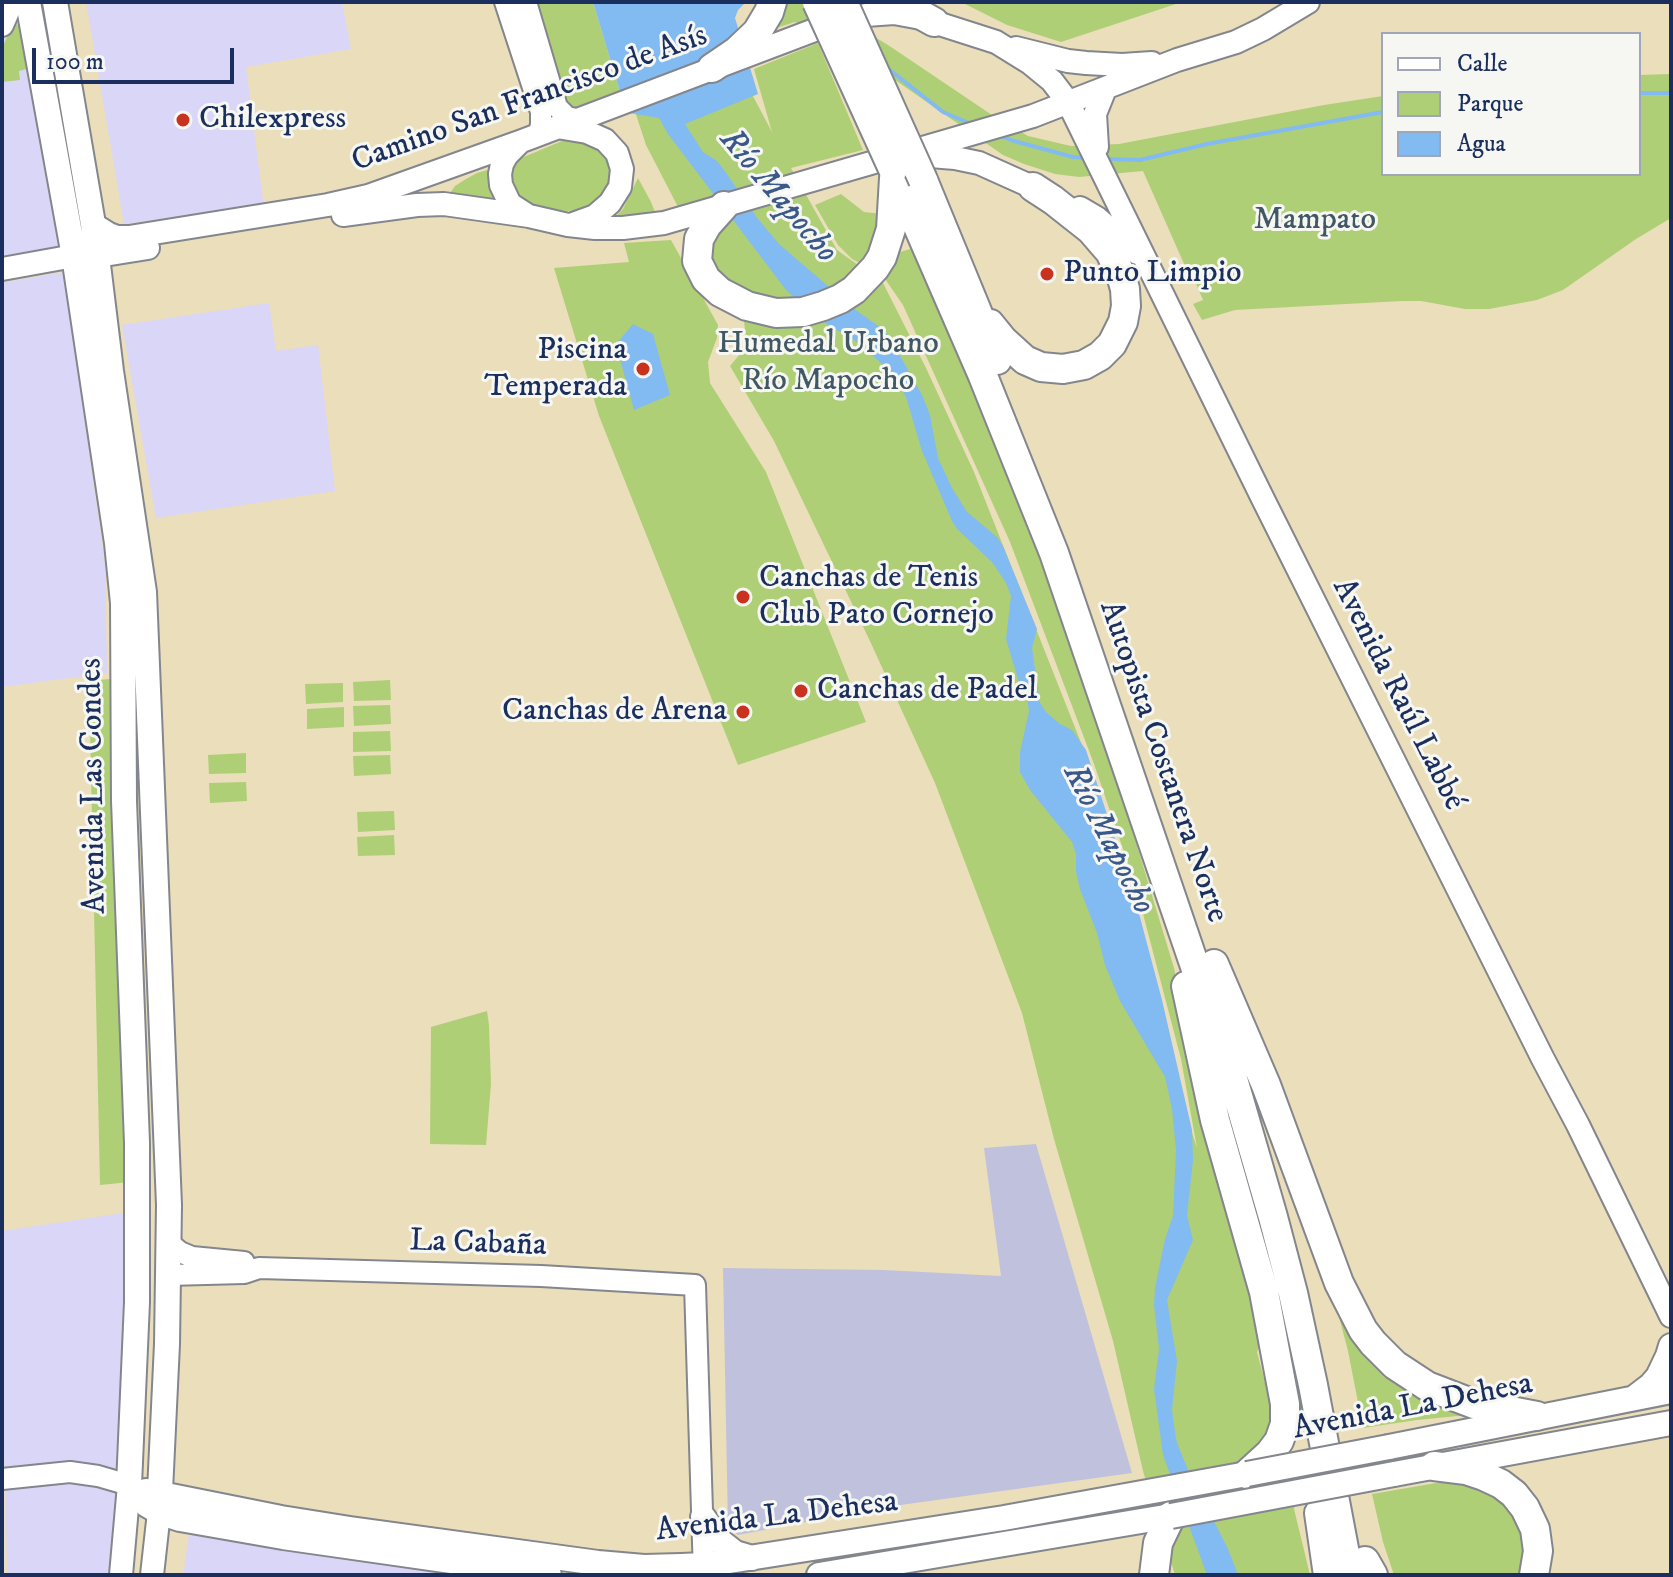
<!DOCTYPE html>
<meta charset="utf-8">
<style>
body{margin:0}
#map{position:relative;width:1673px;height:1577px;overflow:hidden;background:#ebdebb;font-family:"IM FELL DW Pica",serif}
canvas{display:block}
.frame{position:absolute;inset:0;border:4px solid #1b2f5e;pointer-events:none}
.legend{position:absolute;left:1381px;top:32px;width:260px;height:144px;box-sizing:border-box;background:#f6f6f2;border:2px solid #9ea6b7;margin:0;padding:10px 14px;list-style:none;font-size:24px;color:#1b2f5e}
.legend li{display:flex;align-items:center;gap:16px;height:40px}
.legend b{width:40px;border:2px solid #9ea6b7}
.scale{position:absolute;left:32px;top:48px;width:202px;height:36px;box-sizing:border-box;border:4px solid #1b2f5e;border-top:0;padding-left:10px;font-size:24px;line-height:28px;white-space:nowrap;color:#1b2f5e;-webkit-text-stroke:6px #f6f6f2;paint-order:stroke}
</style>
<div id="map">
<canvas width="1673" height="1577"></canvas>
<div class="frame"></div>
<ul class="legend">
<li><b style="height:10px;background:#fff"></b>Calle</li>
<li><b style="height:22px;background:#afcf76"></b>Parque</li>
<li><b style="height:22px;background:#82baf2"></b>Agua</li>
</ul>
<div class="scale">100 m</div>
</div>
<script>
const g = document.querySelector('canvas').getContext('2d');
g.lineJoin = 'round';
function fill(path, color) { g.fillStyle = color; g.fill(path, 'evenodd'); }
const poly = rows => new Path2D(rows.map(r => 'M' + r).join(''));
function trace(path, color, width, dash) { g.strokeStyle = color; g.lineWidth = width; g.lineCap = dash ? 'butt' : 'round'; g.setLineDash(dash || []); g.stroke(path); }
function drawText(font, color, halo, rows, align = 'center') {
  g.font = font + ' "IM FELL DW Pica",serif'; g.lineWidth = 6; g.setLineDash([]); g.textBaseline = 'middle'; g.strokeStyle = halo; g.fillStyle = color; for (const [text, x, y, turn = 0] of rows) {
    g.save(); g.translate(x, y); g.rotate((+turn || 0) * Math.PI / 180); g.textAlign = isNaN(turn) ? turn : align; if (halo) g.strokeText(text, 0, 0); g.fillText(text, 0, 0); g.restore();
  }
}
fill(poly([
 [2,2,22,2,64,246,2,256],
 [86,2,342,2,351,49,246,67,264,208,124,224],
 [64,272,105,564,107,673,2,687,2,283],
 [269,303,276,351,318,345,335,491,156,518,122,325],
 [130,1212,126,1454,110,1575,7,1575,5,1471,2,1445,2,1231],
 [190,1527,506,1575,183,1575]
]), '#dad6f7');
fill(poly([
 [1036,1144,1132,1473,879,1508,738,1535,728,1529,723,1268,884,1270,1001,1276,984,1148]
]), '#c0c2dd');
fill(poly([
 [535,2,593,2,620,92,583,109,576,110,569,107],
 [599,2,816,2,888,45,992,115,1028,136,1071,146,1119,144,1324,105,1383,96,1383,174,1639,174,1639,75,1671,74,1671,218,1636,239,1563,290,1537,300,1489,309,1465,309,1421,301,1402,301,1235,310,1202,320,1193,304,1203,300,1195,281,1192,282,1143,171,1079,177,1055,174,1024,164,1003,155,898,82,814,30,795,22,770,30,759,5,747,2,737,5,730,12,746,83,772,132,754,69,818,43,863,150,791,168,837,250,883,283,926,368,974,472,1093,773,1188,1120,1197,1148,1181,1059,1136,887,1094,764,1010,542,903,305,883,276,900,252,914,248,1002,439,1008,481,1030,532,1118,783,1174,968,1198,1082,1249,1271,1259,1347,1257,1352,1275,1420,1295,1513,1310,1575,1175,1575,1143,1471,1113,1341,1054,1139,1022,1013,935,783,869,639,774,441,730,366,740,354,746,337,743,314,693,236,646,145],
 [961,2,1182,2,1061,42,1007,25],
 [13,24,19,25,21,29,27,69,19,71,20,80,2,82,2,48],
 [581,140,598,148,610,159,613,170,610,191,587,210,566,211,524,204,513,196,508,177,514,161,562,141],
 [491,169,499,203,453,197,450,193,455,186,466,179,477,173],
 [638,178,651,202,657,217,610,222,623,209],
 [841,194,864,212,883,214,880,230,864,265,852,259,838,245,815,205],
 [671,240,718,325,717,338,708,362,710,383,766,472,866,722,738,765,599,416,554,268,629,262,624,243],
 [110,679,130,1182,100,1185,89,681],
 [390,680,391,700,354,701,353,682],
 [343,683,343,702,306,704,305,684],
 [390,705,391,724,354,726,353,706],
 [344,707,344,727,307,729,307,709],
 [390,731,391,751,353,752,353,732],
 [246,753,246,773,209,774,208,755],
 [390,755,391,774,354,776,353,756],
 [246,782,247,801,210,803,209,783],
 [394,811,395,830,358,832,357,812],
 [394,835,395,855,358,856,357,837],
 [487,1011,489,1025,491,1084,486,1145,430,1144,431,1027],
 [1329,1279,1364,1332,1478,1414,1417,1420,1363,1428,1348,1351],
 [1442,1482,1474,1484,1510,1504,1529,1544,1523,1575,1394,1575,1383,1542,1372,1494]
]), '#afcf76');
fill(poly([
 [593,2,746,2,738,10,735,18,758,94,685,124,703,152,717,161,724,170,758,219,779,244,857,311,884,330,894,345,922,395,930,415,938,458,952,488,967,512,997,537,1003,546,1037,629,1032,648,1040,703,1046,712,1060,724,1072,730,1086,750,1137,906,1162,1000,1192,1130,1193,1160,1187,1215,1193,1240,1167,1300,1177,1361,1172,1410,1175,1432,1177,1443,1188,1470,1228,1549,1238,1575,1207,1575,1163,1455,1154,1389,1159,1349,1154,1305,1155,1288,1165,1239,1173,1216,1176,1150,1172,1109,1165,1077,1120,1001,1105,965,1097,933,1080,889,1076,872,1076,854,1072,842,1030,790,1020,772,1020,752,1029,711,1027,699,1018,679,1006,639,1011,596,1006,583,992,562,957,529,952,521,922,451,906,397,892,373,859,343,815,317,786,290,668,134,659,118,629,113,620,92],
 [633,324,653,334,670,395,634,410,616,344]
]), '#82baf2');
trace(poly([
 [886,67,943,112,971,124],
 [1639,93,1671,93],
 [998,135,1014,141,1073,157,1086,158],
 [1106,159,1140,160,1207,144,1383,112]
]), '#82baf2', 4);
const tertiary = poly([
 [505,2,541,112,541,124,539,135],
 [526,2,557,107,567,117,576,119],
 [169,1243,180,1252,192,1257,244,1262],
 [168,1275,244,1273,259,1268,541,1276,695,1285,704,1575],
 [2,1479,70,1472,98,1476,129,1485]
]);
const secondary = poly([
 [2,25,12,2],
 [1016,48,1068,61,1086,63,1122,65,1152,63],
 [557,127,587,132,605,140,617,153,622,169,620,187,610,203,595,216,573,224],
 [518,144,507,155,502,164,500,174,501,185,510,204,527,215],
 [1097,147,1095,114,1105,89],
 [918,155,955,158,979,163,1048,194],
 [1080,208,1097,218,1137,253],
 [343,215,417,205,444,204,529,216,568,225,595,228,623,228,664,223,1033,116,1177,60,1236,42,1263,29,1308,2],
 [93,224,109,234,117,237,129,237,328,205,368,196,522,141,833,23,866,15,894,13,921,18,996,42,1030,63,1052,81,1068,102,1261,495,1543,1059,1578,1125,1671,1316],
 [2,269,74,256,98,256,148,248],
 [121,1575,129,1485],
 [152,1575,159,1512]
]);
const primary = poly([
 [28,2,74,256,117,543,123,603,124,801,137,1143,137,1302,129,1485],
 [55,2,93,224,111,371,144,592,169,1205,167,1344,159,1512],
 [1634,1398,1651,1385,1658,1377,1668,1356,1671,1346],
 [1389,1447,1671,1391],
 [1394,1474,1671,1423],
 [146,1491,281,1518,350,1529,598,1563,644,1567,681,1566,704,1565,1004,1518,1247,1474],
 [147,1505,159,1512,180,1519,283,1537,549,1575],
 [703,1517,721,1542,735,1553,752,1558],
 [819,1575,1171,1516]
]);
const motorway = poly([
 [898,2,934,22],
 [712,68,737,51,757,32,769,12,772,2],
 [893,169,983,376,1054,553,1231,1072,1273,1217,1293,1293,1313,1385,1349,1575],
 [923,180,997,360],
 [724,206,707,225,699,239,697,261,706,279,720,292,747,306,776,313,803,312,823,306,840,299,854,290,875,268,882,257,891,229,894,178],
 [990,324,1003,340,1025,360,1041,367,1063,369,1084,365,1100,356,1112,344,1123,322,1126,306,1125,289,1121,275,1110,252,1091,230,1053,200,1033,187],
 [1214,964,1266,1085,1339,1283,1363,1330,1373,1343,1395,1365,1427,1386,1474,1404,1537,1416],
 [1186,986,1215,1120,1264,1292,1285,1404,1285,1424,1279,1441,1270,1453,1247,1474],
 [1434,1466,1466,1470,1484,1476,1501,1484,1514,1494,1525,1508,1535,1529,1538,1551,1534,1575],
 [1319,1513,1328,1575],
 [1365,1561,1373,1575],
 [1154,1575,1158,1543,1171,1516]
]);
trace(tertiary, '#83868c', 24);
trace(secondary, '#83868c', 26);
trace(primary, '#83868c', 28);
trace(motorway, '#83868c', 32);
trace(tertiary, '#fff', 20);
trace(secondary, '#fff', 22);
trace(primary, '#fff', 24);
trace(motorway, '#fff', 28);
const primaryBridge = poly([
 [1247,1474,1389,1447],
 [1171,1516,1394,1474]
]);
const motorwayBridge = poly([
 [817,2,893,169],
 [843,2,923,180]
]);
trace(primaryBridge, '#83868c', 28, []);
trace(motorwayBridge, '#83868c', 32, []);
trace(primaryBridge, '#fff', 24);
trace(motorwayBridge, '#fff', 28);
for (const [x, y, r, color] of [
 [183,120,8,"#c8321e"],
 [1047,274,8,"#c8321e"],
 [643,369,8,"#c8321e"],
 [743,597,8,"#c8321e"],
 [801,691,8,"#c8321e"],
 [743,712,8,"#c8321e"]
]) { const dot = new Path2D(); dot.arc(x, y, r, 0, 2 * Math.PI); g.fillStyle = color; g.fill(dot); trace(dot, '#f6f6f2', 3); }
drawText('32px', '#1b2f5e', '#f6f6f2', [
 ["Camino San Francisco de Asís",530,100,-20],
 ["Avenida Raúl Labbé",1397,695,63],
 ["Autopista Costanera Norte",1162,762,71],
 ["Avenida Las Condes",95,786,-91],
 ["La Cabaña",478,1245,2],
 ["Avenida La Dehesa",1413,1408,-11],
 ["Avenida La Dehesa",777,1518,-7]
]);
drawText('32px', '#1b2f5e', '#f6f6f2', [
 ["Chilexpress",199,120],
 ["Punto Limpio",1063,274],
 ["Piscina",627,351,"right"],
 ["Temperada",627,388,"right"],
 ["Canchas de Tenis",759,579],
 ["Club Pato Cornejo",759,616],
 ["Canchas de Padel",817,691],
 ["Canchas de Arena",727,712,"right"]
], 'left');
drawText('32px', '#405764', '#f6f6f2', [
 ["Mampato",1315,221],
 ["Humedal Urbano",828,345],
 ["Río Mapocho",828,382]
]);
drawText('italic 34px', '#3a598a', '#f6f6f2', [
 ["Río Mapocho",777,197,50],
 ["Río Mapocho",1107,840,63]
]);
</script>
